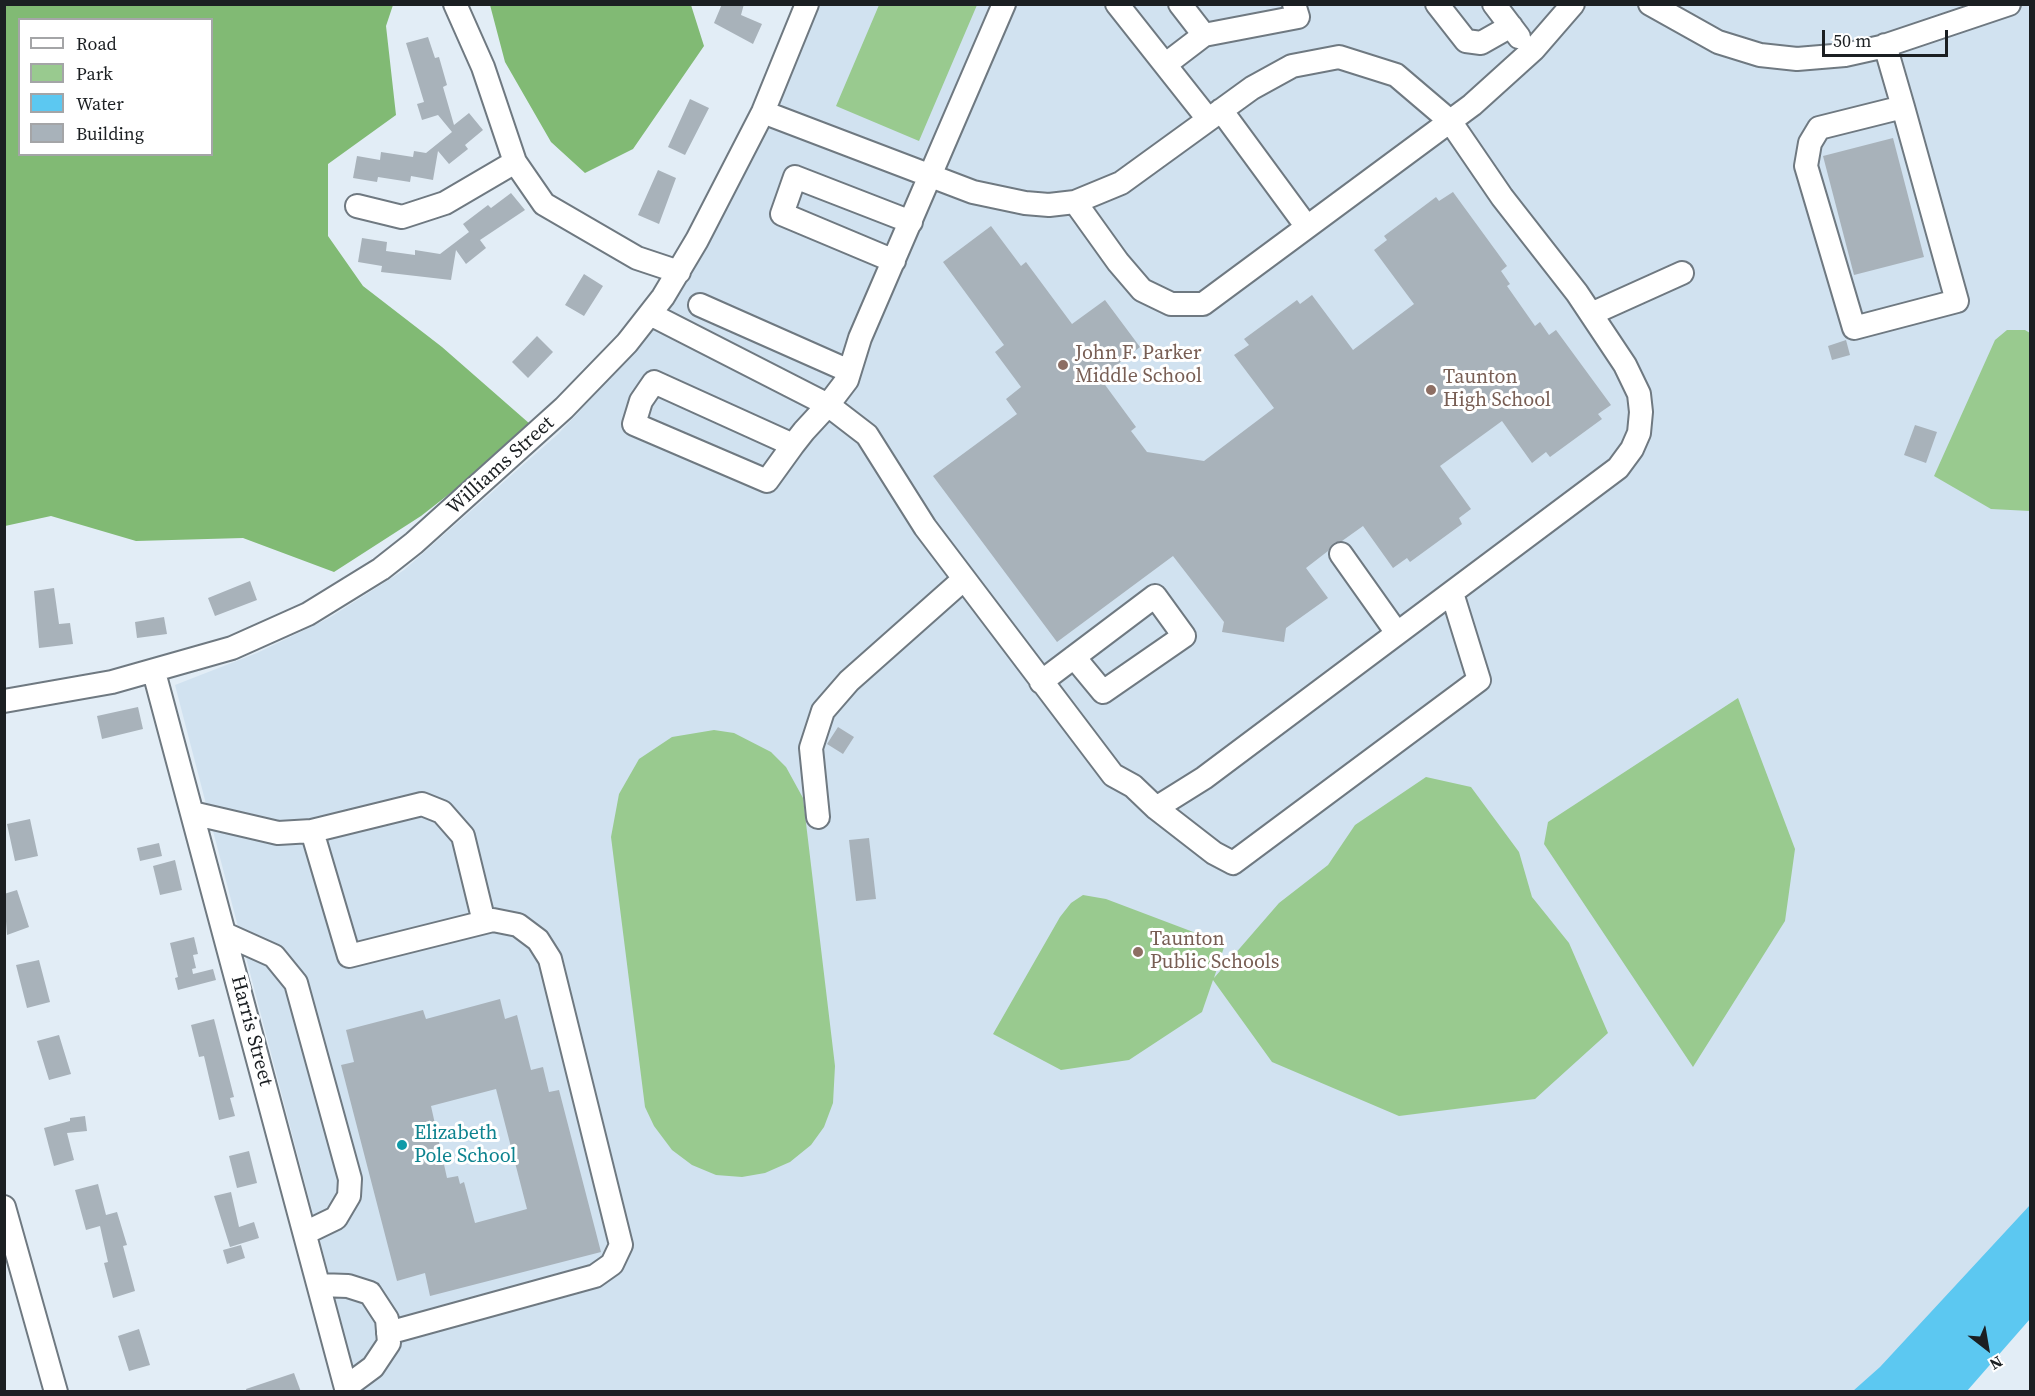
<!DOCTYPE html>
<style>
body{margin:0}
#map{position:relative;width:2035px;height:1396px;overflow:hidden;background:#e2edf6;font-family:"Source Serif 4",serif}
canvas{display:block}
.frame{position:absolute;inset:0;border:6px solid #1b1f22;pointer-events:none}
.legend{position:absolute;left:18px;top:18px;width:195px;height:138px;box-sizing:border-box;background:#fff;border:2px solid #a4a5a7;margin:0;padding:8px 10px;list-style:none;font-size:18px;color:#1b1f22}
.legend li{display:flex;align-items:center;gap:12px;height:30px}
.legend b{width:30px;border:2px solid #a4a5a7}
.north{position:absolute;left:1957px;top:1318px;width:60px;height:60px;-webkit-text-stroke:4px #fff;paint-order:stroke;rotate:149deg;font-size:16px;font-weight:700;line-height:24px;text-align:center;color:#1b1f22}
.north::after{content:'';display:block;margin:auto;width:21px;height:27px;background:#1b1f22;clip-path:polygon(50% 0,100% 100%,50% 72%,0 100%)}
.scale{position:absolute;left:1822px;top:30px;width:126px;height:27px;box-sizing:border-box;border:3px solid #1b1f22;border-top:0;padding-left:8px;font-size:18px;line-height:21px;white-space:nowrap;color:#1b1f22;-webkit-text-stroke:4px #fff;paint-order:stroke}
</style>
<div id="map">
<canvas width="2035" height="1396"></canvas>
<div class="frame"></div>
<ul class="legend">
<li><b style="height:8px;background:#fff"></b>Road</li>
<li><b style="height:16px;background:#99ca8f"></b>Park</li>
<li><b style="height:16px;background:#5cc8f1"></b>Water</li>
<li><b style="height:16px;background:#a8b2ba"></b>Building</li>
</ul>
<div class="north">N</div>
<div class="scale">50 m</div>
</div>
<script>
const g = document.querySelector('canvas').getContext('2d');
g.lineJoin = 'round';
function fill(path, color) { g.fillStyle = color; g.fill(path, 'evenodd'); }
const poly = rows => new Path2D(rows.map(r => 'M' + r).join(''));
function trace(path, color, width, dash) { g.strokeStyle = color; g.lineWidth = width; g.lineCap = dash ? 'butt' : 'round'; g.setLineDash(dash || []); g.stroke(path); }
function drawText(font, color, halo, rows, align = 'center') {
  g.font = font + ' "Source Serif 4",serif'; g.lineWidth = 6; g.setLineDash([]); g.textBaseline = 'middle'; g.strokeStyle = halo; g.fillStyle = color; for (const [text, x, y, turn = 0] of rows) {
    g.save(); g.translate(x, y); g.rotate((+turn || 0) * Math.PI / 180); g.textAlign = isNaN(turn) ? turn : align; if (halo) g.strokeText(text, 0, 0); g.fillText(text, 0, 0); g.restore();
  }
}
fill(poly([
 [818,5,2030,5,2030,1219,1866,1391,359,1391,175,685,257,653,329,618,404,570,558,434,636,351,687,282]
]), '#d1e2f0');
fill(poly([
 [879,5,977,5,919,141,836,106],
 [2007,330,2025,330,2030,333,2030,511,1991,509,1934,476,1995,340],
 [1738,698,1795,849,1785,921,1693,1067,1544,844,1548,822],
 [714,730,734,733,771,752,786,767,803,798,835,1066,833,1103,824,1127,811,1145,790,1162,765,1173,742,1177,716,1175,692,1165,672,1150,654,1126,645,1107,611,837,619,794,639,759,672,737],
 [1426,777,1471,787,1519,852,1532,897,1569,943,1608,1033,1535,1099,1399,1116,1272,1062,1213,980,1202,1012,1129,1060,1061,1070,993,1034,1060,917,1071,903,1083,895,1106,899,1225,944,1214,978,1279,903,1328,865,1355,825]
]), '#99ca8f');
fill(poly([
 [4,5,393,5,386,26,396,115,328,164,328,236,363,286,442,347,530,424,485,466,421,516,334,572,243,538,136,541,51,516,5,526],
 [20,20,212,20,212,154,20,154],
 [490,5,691,5,704,46,633,149,585,173,551,142,505,62]
]), '#81ba74');
fill(poly([
 [2030,1205,2030,1319,1967,1391,1853,1391,1880,1367]
]), '#5cc8f1');
fill(poly([
 [722,4,744,4,741,15,762,24,753,44,714,23],
 [428,37,435,58,439,57,447,85,443,87,454,125,469,113,483,130,465,145,468,149,449,164,438,151,433,180,411,176,410,182,378,177,377,182,353,178,357,156,380,160,381,152,413,157,414,151,426,153,452,132,438,115,422,120,417,104,424,102,406,43],
 [690,99,709,108,685,155,668,147],
 [1893,138,1924,257,1854,275,1823,156],
 [658,170,676,178,659,224,638,215],
 [1453,192,1507,266,1501,271,1510,284,1507,286,1535,326,1540,322,1549,335,1556,330,1611,405,1598,414,1602,419,1550,457,1546,452,1532,463,1502,421,1440,466,1471,509,1459,518,1462,524,1410,562,1407,558,1393,568,1363,526,1342,541,1334,543,1328,551,1306,568,1328,598,1286,628,1284,642,1222,632,1224,622,1173,556,1057,642,933,476,1017,414,1006,399,1021,387,995,352,1004,345,943,262,991,226,1021,266,1026,262,1072,324,1105,300,1140,347,1100,378,1136,427,1131,431,1147,452,1204,461,1274,408,1234,355,1249,345,1244,339,1297,300,1300,304,1312,295,1353,350,1414,304,1374,250,1387,240,1384,236,1436,197,1439,201],
 [511,193,525,210,480,240,486,248,466,264,456,250,451,280,381,272,382,266,358,262,362,238,387,242,386,251,415,255,415,250,440,254,469,232,463,224,488,205,491,208],
 [584,274,603,286,584,316,565,305],
 [537,336,553,352,528,378,512,362],
 [1846,340,1850,355,1832,360,1828,346],
 [1915,425,1937,432,1926,463,1904,455],
 [250,581,257,600,215,616,208,598],
 [54,588,59,624,70,623,73,644,39,648,34,591],
 [164,617,167,634,137,638,135,622],
 [138,707,143,729,102,739,97,716],
 [838,727,854,737,843,754,827,744],
 [30,819,38,856,15,861,7,824],
 [869,838,876,899,856,901,849,840],
 [159,843,162,856,140,861,137,848],
 [175,860,182,890,160,895,153,866],
 [17,890,29,927,7,935,4,894],
 [194,937,198,954,193,955,196,968,192,969,193,974,213,969,216,980,178,990,175,978,178,977,170,943],
 [39,960,50,1002,27,1008,16,965],
 [500,999,505,1019,517,1015,531,1070,543,1067,549,1092,559,1090,601,1252,430,1296,425,1273,397,1281,341,1065,354,1062,346,1030,423,1010,426,1019],
 [496,1089,527,1209,475,1223,464,1182,460,1184,458,1176,447,1178,431,1106],
 [214,1019,234,1097,230,1098,235,1116,219,1120,204,1056,199,1057,191,1025],
 [59,1035,71,1074,49,1080,37,1041],
 [85,1116,87,1131,67,1133,74,1160,54,1166,44,1128,70,1121,70,1118],
 [249,1151,257,1183,237,1188,229,1156],
 [98,1184,106,1215,117,1212,127,1245,123,1246,135,1291,113,1298,104,1263,108,1262,100,1226,86,1230,75,1190],
 [231,1192,239,1227,254,1222,259,1238,230,1247,214,1196],
 [241,1245,245,1258,227,1264,223,1250],
 [139,1329,150,1365,129,1371,118,1336],
 [294,1373,301,1392,247,1392,246,1389]
]), '#a8b2ba');
const minor = poly([
 [455,4,483,67,515,162,544,204,637,258,679,272],
 [1004,4,860,338,847,380,828,405,867,435,925,527,1113,775,1133,786,1156,808,1214,853,1233,863,1479,680,1452,593],
 [1117,4,1208,119],
 [1437,4,1466,41,1481,43,1511,26],
 [1494,4,1519,37],
 [1650,4,1718,42,1760,55,1797,59,1845,55,1881,47,2009,4],
 [1204,35,1298,17,1294,4],
 [1885,45,1903,107,1957,301,1854,328,1806,166,1810,143,1819,128,1903,107],
 [1166,64,1204,35,1180,4],
 [1221,110,1307,227],
 [763,112,973,192,1025,203,1049,205,1075,202,1121,183,1252,88,1292,66,1339,57,1396,75,1450,121,1502,197,1577,293,1625,365,1639,394,1641,412,1639,433,1632,449,1618,468,1204,778,1156,808],
 [1075,202,1118,262,1142,290,1171,304,1203,304,1472,105,1534,49,1573,4],
 [357,206,402,217,445,203,515,162],
 [894,261,782,214,795,177,911,222],
 [700,305,849,371],
 [650,314,828,405,804,431,793,445,767,481,634,424,641,401,654,382,793,445],
 [1591,314,1682,273],
 [1341,554,1397,633],
 [154,672,347,1392],
 [1041,682,1155,596,1184,636,1103,692,1074,657],
 [4,701,112,682,232,648,308,614,381,569,414,543,564,408,627,343,663,297,697,240,763,112,807,4],
 [192,813,278,833,312,831,349,956,493,920,518,925,538,940,550,959,621,1245,612,1264,595,1276,388,1333],
 [818,817,811,748,823,711,849,681,964,579],
 [312,831,422,804,442,812,463,836,484,922],
 [225,934,274,956,296,983,350,1179,349,1196,336,1218,305,1233],
 [4,1207,56,1392],
 [319,1285,348,1286,370,1293,387,1319,389,1343,373,1367,346,1387]
]);
trace(minor, '#6f7981', 26);
trace(minor, '#fff', 22);
for (const [x, y, r, color] of [
 [1063,365,6,"#8d6e63"],
 [1431,390,6,"#8d6e63"],
 [1138,952,6,"#8d6e63"],
 [402,1145,6,"#0f9aa8"]
]) { const dot = new Path2D(); dot.arc(x, y, r, 0, 2 * Math.PI); g.fillStyle = color; g.fill(dot); trace(dot, '#fff', 2); }
drawText('20px', '#785e54', '#fff', [
 ["John F. Parker",1075,354],
 ["Middle School",1075,377],
 ["Taunton",1443,378],
 ["High School",1443,401],
 ["Taunton",1150,940],
 ["Public Schools",1150,963]
], 'left');
drawText('20px', '#1b1f22', '#fff', [
 ["Williams Street",501,466,-42],
 ["Harris Street",251,1031,75]
]);
drawText('20px', '#0d838f', '#fff', [
 ["Elizabeth",414,1134],
 ["Pole School",414,1157]
], 'left');
</script>
